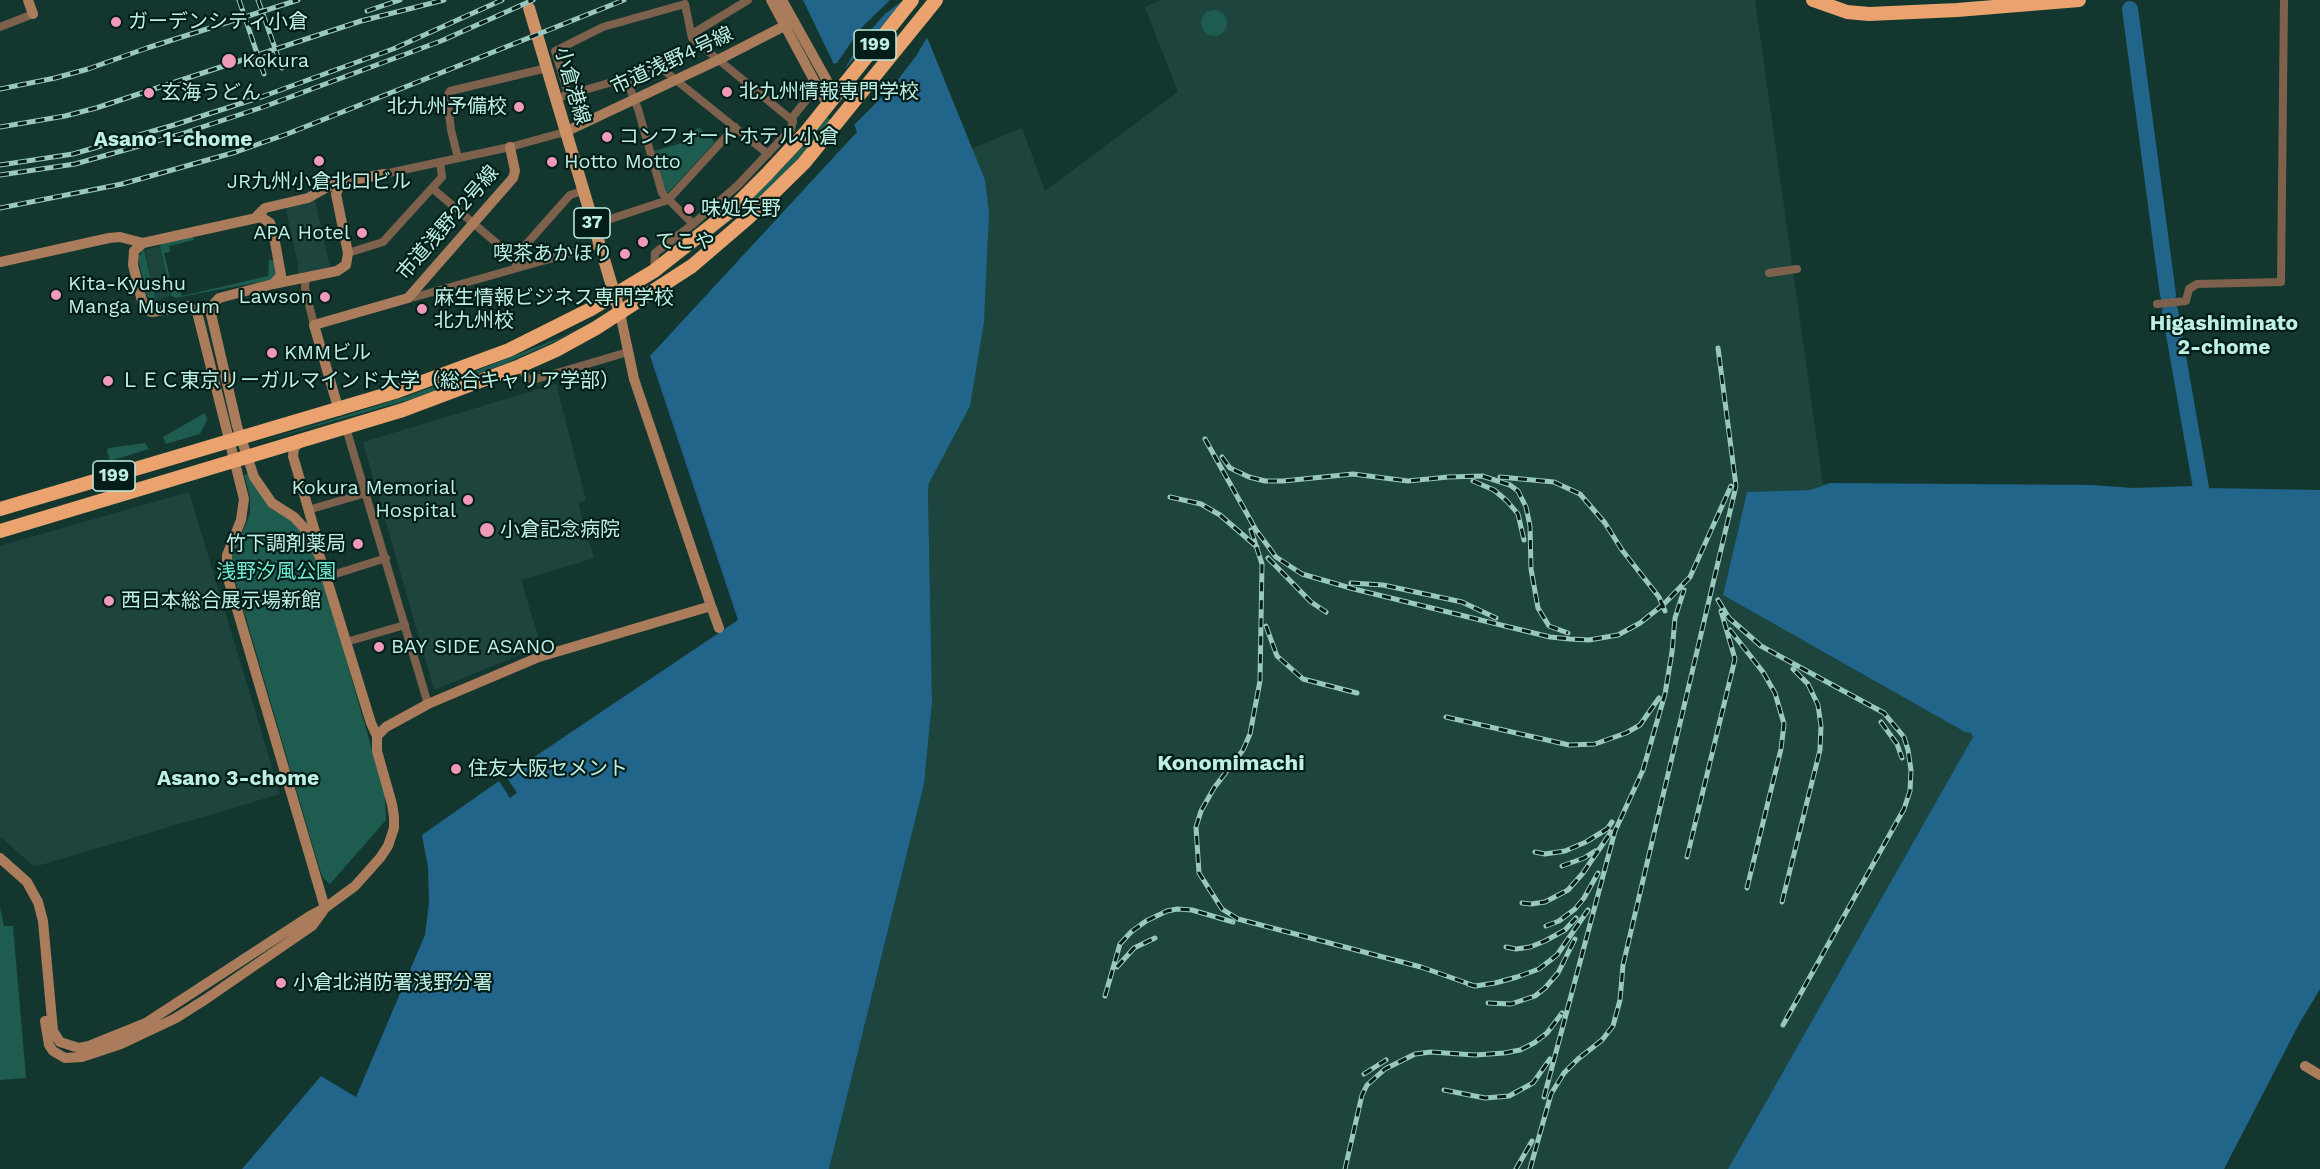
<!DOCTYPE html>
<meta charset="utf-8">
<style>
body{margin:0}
canvas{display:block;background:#13372f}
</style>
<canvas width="2320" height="1169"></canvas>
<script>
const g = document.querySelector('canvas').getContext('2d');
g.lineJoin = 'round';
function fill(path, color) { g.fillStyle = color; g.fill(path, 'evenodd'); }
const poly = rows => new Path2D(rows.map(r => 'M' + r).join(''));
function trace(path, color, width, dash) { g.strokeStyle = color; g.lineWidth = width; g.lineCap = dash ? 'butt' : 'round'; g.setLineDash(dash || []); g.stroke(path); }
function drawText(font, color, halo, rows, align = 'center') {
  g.font = font + ' "Work Sans","Noto Sans JP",sans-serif'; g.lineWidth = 4.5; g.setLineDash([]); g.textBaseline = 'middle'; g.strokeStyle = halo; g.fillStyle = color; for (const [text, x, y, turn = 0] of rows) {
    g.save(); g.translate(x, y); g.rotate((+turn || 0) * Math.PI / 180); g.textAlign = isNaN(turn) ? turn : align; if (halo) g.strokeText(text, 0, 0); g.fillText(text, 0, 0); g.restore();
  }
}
fill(poly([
 [1161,0,1755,0,1823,485,1810,490,1747,492,1723,595,1965,732,1971,733,1974,737,1728,1169,829,1169,924,784,932,702,928,491,985,180,971,149,1022,128,1045,191,1178,92,1145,7],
 [315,200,330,267,328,270,298,278,298,264,286,209],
 [159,246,171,296,156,300,145,250],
 [556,384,586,500,578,503,594,558,521,580,541,646,434,690,363,442],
 [189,492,280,794,34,867,0,836,0,546]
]), '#1d453d');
fill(poly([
 '1201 23a13 13 0 1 1 26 0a13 13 0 1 1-26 0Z',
 [826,118,829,118,830,121,808,148,765,193,688,254,638,290,682,258,732,218,781,170],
 [698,127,715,142,669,192,665,192,654,151,685,142],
 [193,236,194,240,169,246,170,252,164,253,173,291,180,290,182,296,268,276,269,260,271,260,275,261,277,272,270,280,175,298,171,295,160,247,161,244],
 [143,250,144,250,157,305,151,303,147,296,138,258],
 [589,323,558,340,504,364,412,399,260,442,408,396,473,372,562,337],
 [205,413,207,420,200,434,166,444,163,437],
 [145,443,149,449,110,461,107,450,109,448],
 [250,473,293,521,314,548,385,795,386,820,330,884,323,878,319,867,232,570,231,559,250,514,250,497,244,475],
 [0,908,4,926,13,926,26,1078,0,1080]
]), '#1e5c4f');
fill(poly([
 [803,0,909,0,929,42,985,180,989,213,984,322,970,406,929,483,928,491,932,702,924,784,829,1169,242,1169,321,1076,356,1097,425,935,429,903,428,867,422,835,499,781,510,798,517,793,506,776,738,620,650,356,857,132,832,60],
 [1830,483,2092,485,2133,488,2194,486,2205,488,2320,490,2320,989,2299,1024,2224,1169,1728,1169,1973,737,1971,733,1965,732,1723,595,1747,492,1810,490]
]), '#21658b');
fill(poly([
 [890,0,911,0,928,36,916,56,894,85,854,125,830,64,837,63,861,28],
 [901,2,902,2,844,70,862,40,885,14]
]), '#13372f');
trace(poly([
 [2130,9,2168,295],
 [2170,311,2201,488]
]), '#21658b', 16);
trace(poly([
 [0,27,33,14],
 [692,34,748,0],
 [626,78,638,109,662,193,693,224],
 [566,95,567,90,555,51,603,27,685,4,692,38,793,121,791,129,737,186,693,224,655,253,654,271],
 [564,96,626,78,656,64,768,154],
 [791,119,808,98],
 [458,158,451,130,447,97,450,91,547,68],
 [384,174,510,147,565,132],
 [432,188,514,258,517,268],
 [592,225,668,200,735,127],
 [348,253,383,242,442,177,440,162],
 [514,258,570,195,582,191],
 [1769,273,1797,269],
 [306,278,305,288,314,325],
 [408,298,415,297,599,245],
 [2157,304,2186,301,2189,289,2197,284,2281,282,2284,0],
 [520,366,527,378,533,380,628,352],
 [346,428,428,704],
 [308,510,366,493],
 [326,577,386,558],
 [346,642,405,625]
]), '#7e614d', 8);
trace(poly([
 [28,0,33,14],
 [771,0,823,97,829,103],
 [782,0,835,95],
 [565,132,718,60,794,21],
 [256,217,265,208,308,198,333,184,384,174],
 [0,262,109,238,120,237,143,243],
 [273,284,337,271,346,265,348,253,336,194,339,187,345,182],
 [339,411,314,325,408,298,513,178,515,171,510,147],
 [301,441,294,448,293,456,317,539],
 [711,606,719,628],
 [377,736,386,727,428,704,539,657,711,606,634,379,620,313],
 [0,858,27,882,38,902,43,921,53,1031,60,1042,79,1048,89,1046,146,1023,310,916,325,908,355,886,380,858,388,846,394,828,394,817,392,804,377,751,377,736,371,723,320,557,307,531,294,517,272,503,254,477,237,426,211,314,212,306,219,298,273,284,281,275,273,231,270,223,261,217,143,243,134,251,133,265,142,301,147,310,152,312,188,306,197,312,244,499,241,520,227,555,227,575,325,908],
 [45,1021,49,1045,53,1051,65,1058,82,1057,121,1044,176,1018,206,999,312,926,323,911],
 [2305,1066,2320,1075]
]), '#aa7c5b', 10);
trace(poly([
 [529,8,620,313]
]), '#cc9165', 12);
trace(poly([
 [1813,0,1847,12,1869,14,1957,10,2079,0],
 [0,509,398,391,509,350,591,309,654,271,730,211,767,174,807,131,912,0],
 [0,531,403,410,520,366,556,350,596,328,692,266,748,218,804,163,936,0]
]), '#eaa36e', 14);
const rail = poly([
 [239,0,264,74],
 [258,0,282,68],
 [367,11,400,0],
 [0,89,55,78,88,69,147,48,298,0],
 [0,127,65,116,96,108,361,21,444,0],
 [0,165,73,154,174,125,264,96,393,49,502,0],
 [0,175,75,164,178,135,266,106,441,41,533,0],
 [0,208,122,184,236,152,287,134,624,0],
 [1205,439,1256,530,1276,557,1302,574,1354,589,1550,637,1570,639,1589,640,1618,635,1640,623,1664,604,1690,577,1731,486],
 [1222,457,1230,468,1249,477,1265,481,1283,481,1353,474,1408,481,1448,477,1482,476,1510,485,1518,491,1526,507,1530,526,1531,569,1538,608,1549,626,1568,633],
 [1500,477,1554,482,1580,494,1605,523,1622,550,1659,597,1665,611],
 [1473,481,1494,490,1507,501,1518,514,1524,540],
 [1170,497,1201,504,1220,515,1257,547],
 [1251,530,1262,564,1260,681,1250,734,1243,750,1214,788,1201,811,1196,827,1199,873,1222,909,1238,919,1421,967,1475,986],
 [1268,558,1311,602,1326,612],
 [1351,583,1383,585,1462,602,1496,618],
 [1718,600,1729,618,1761,646,1884,713,1904,737,1908,750,1911,770,1910,791,1904,809,1783,1025],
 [1266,626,1277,656,1303,679,1357,693],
 [1730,630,1763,672,1775,693,1784,724,1781,749,1747,888],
 [1446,717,1569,745,1595,744,1626,733,1640,725,1659,698],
 [1881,722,1897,744,1902,758],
 [1535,852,1545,854,1565,851,1586,842,1607,829,1612,822],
 [1687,857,1735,659,1721,611],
 [1562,866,1584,858,1595,851],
 [1782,902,1820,750,1821,726,1818,705,1808,684,1793,669],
 [1522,903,1531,904,1545,902,1568,890,1583,873,1611,832],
 [1546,926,1559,921,1575,909,1584,898,1598,873],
 [1506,947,1516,949,1530,947,1545,941,1565,930,1576,918],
 [1117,967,1134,948,1155,938],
 [1468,984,1475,986,1495,983,1517,977,1539,969,1557,955,1588,910],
 [1105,996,1120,944,1131,932,1146,921,1167,911,1177,909,1192,910,1233,922],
 [1488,1003,1511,1004,1535,996,1545,988,1558,973,1575,939],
 [1364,1074,1386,1060],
 [1444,1090,1485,1098,1509,1096,1533,1083,1550,1059],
 [1544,1097,1615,831,1643,770,1665,694,1672,652,1675,618,1684,590],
 [1345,1169,1362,1095,1367,1085,1385,1069,1415,1054,1431,1052,1475,1055,1504,1053,1520,1050,1534,1043,1547,1033,1562,1013],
 [1516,1169,1532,1141],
 [1530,1169,1551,1094,1564,1073,1578,1059,1602,1040,1613,1026,1620,1000,1623,965,1736,486,1718,348]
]);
trace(rail, '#99c9bc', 5);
trace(rail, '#041d18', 3, [9]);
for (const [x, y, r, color] of [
 [116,22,6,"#ef9ab8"],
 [229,61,8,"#ef9ab8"],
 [727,92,6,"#ef9ab8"],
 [149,93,6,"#ef9ab8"],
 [519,107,6,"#ef9ab8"],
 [607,137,6,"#ef9ab8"],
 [319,161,6,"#ef9ab8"],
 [552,162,6,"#ef9ab8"],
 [689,209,6,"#ef9ab8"],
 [362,233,6,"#ef9ab8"],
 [643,242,6,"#ef9ab8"],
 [625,254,6,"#ef9ab8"],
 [56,295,6,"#ef9ab8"],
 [325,297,6,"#ef9ab8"],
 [422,309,6,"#ef9ab8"],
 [272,353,6,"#ef9ab8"],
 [108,381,6,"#ef9ab8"],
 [468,500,6,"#ef9ab8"],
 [487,530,8,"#ef9ab8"],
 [358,544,6,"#ef9ab8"],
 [109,601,6,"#ef9ab8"],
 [379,647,6,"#ef9ab8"],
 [456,769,6,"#ef9ab8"],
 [281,983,6,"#ef9ab8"]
]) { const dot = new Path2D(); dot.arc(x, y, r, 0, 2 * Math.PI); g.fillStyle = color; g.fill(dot); trace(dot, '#041d18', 2); }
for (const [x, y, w] of [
 [875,45,42],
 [592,223,36],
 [114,476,42]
]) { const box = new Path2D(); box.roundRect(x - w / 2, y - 15, w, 30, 4.5); g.fillStyle = '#041d18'; g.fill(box); trace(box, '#bdf0e2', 1.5); }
drawText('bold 18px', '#bdf0e2', null, [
 ["199",875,45],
 ["37",592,223],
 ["199",114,476]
]);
drawText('20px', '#bdf0e2', '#041d18', [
 ["ガーデンシティ小倉",128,22],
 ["Kokura",242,61],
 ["北九州情報専門学校",739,92],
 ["玄海うどん",161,93],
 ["北九州予備校",507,107,"right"],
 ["コンフォートホテル小倉",619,137],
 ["Hotto Motto",564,162],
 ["JR九州小倉北口ビル",319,182,"center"],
 ["味処矢野",701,209],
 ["APA Hotel",350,233,"right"],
 ["てこや",655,242],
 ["喫茶あかほり",613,254,"right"],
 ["Kita-Kyushu",68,284],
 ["Manga Museum",68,307],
 ["Lawson",313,297,"right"],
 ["麻生情報ビジネス専門学校",434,298],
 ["北九州校",434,321],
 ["KMMビル",284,353],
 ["ＬＥＣ東京リーガルマインド大学（総合キャリア学部）",120,381],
 ["Kokura Memorial",456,488,"right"],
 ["Hospital",456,511,"right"],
 ["小倉記念病院",500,530],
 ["竹下調剤薬局",346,544,"right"],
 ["西日本総合展示場新館",121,601],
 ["BAY SIDE ASANO",391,647],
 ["住友大阪セメント",468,769],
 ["小倉北消防署浅野分署",293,983]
], 'left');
drawText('20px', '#bdf0e2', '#041d18', [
 ["市道浅野4号線",672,61,-25],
 ["小倉港線",572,86,74],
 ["市道浅野22号線",448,223,-49]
]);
drawText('20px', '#70edd2', '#041d18', [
 ["浅野汐風公園",276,572]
]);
drawText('bold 21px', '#bdf0e2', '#041d18', [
 ["Asano 1-chome",173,140],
 ["Higashiminato",2224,324],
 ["2-chome",2224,348],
 ["Asano 3-chome",238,779]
]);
drawText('bold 22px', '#bdf0e2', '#041d18', [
 ["Konomimachi",1231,764]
]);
</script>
